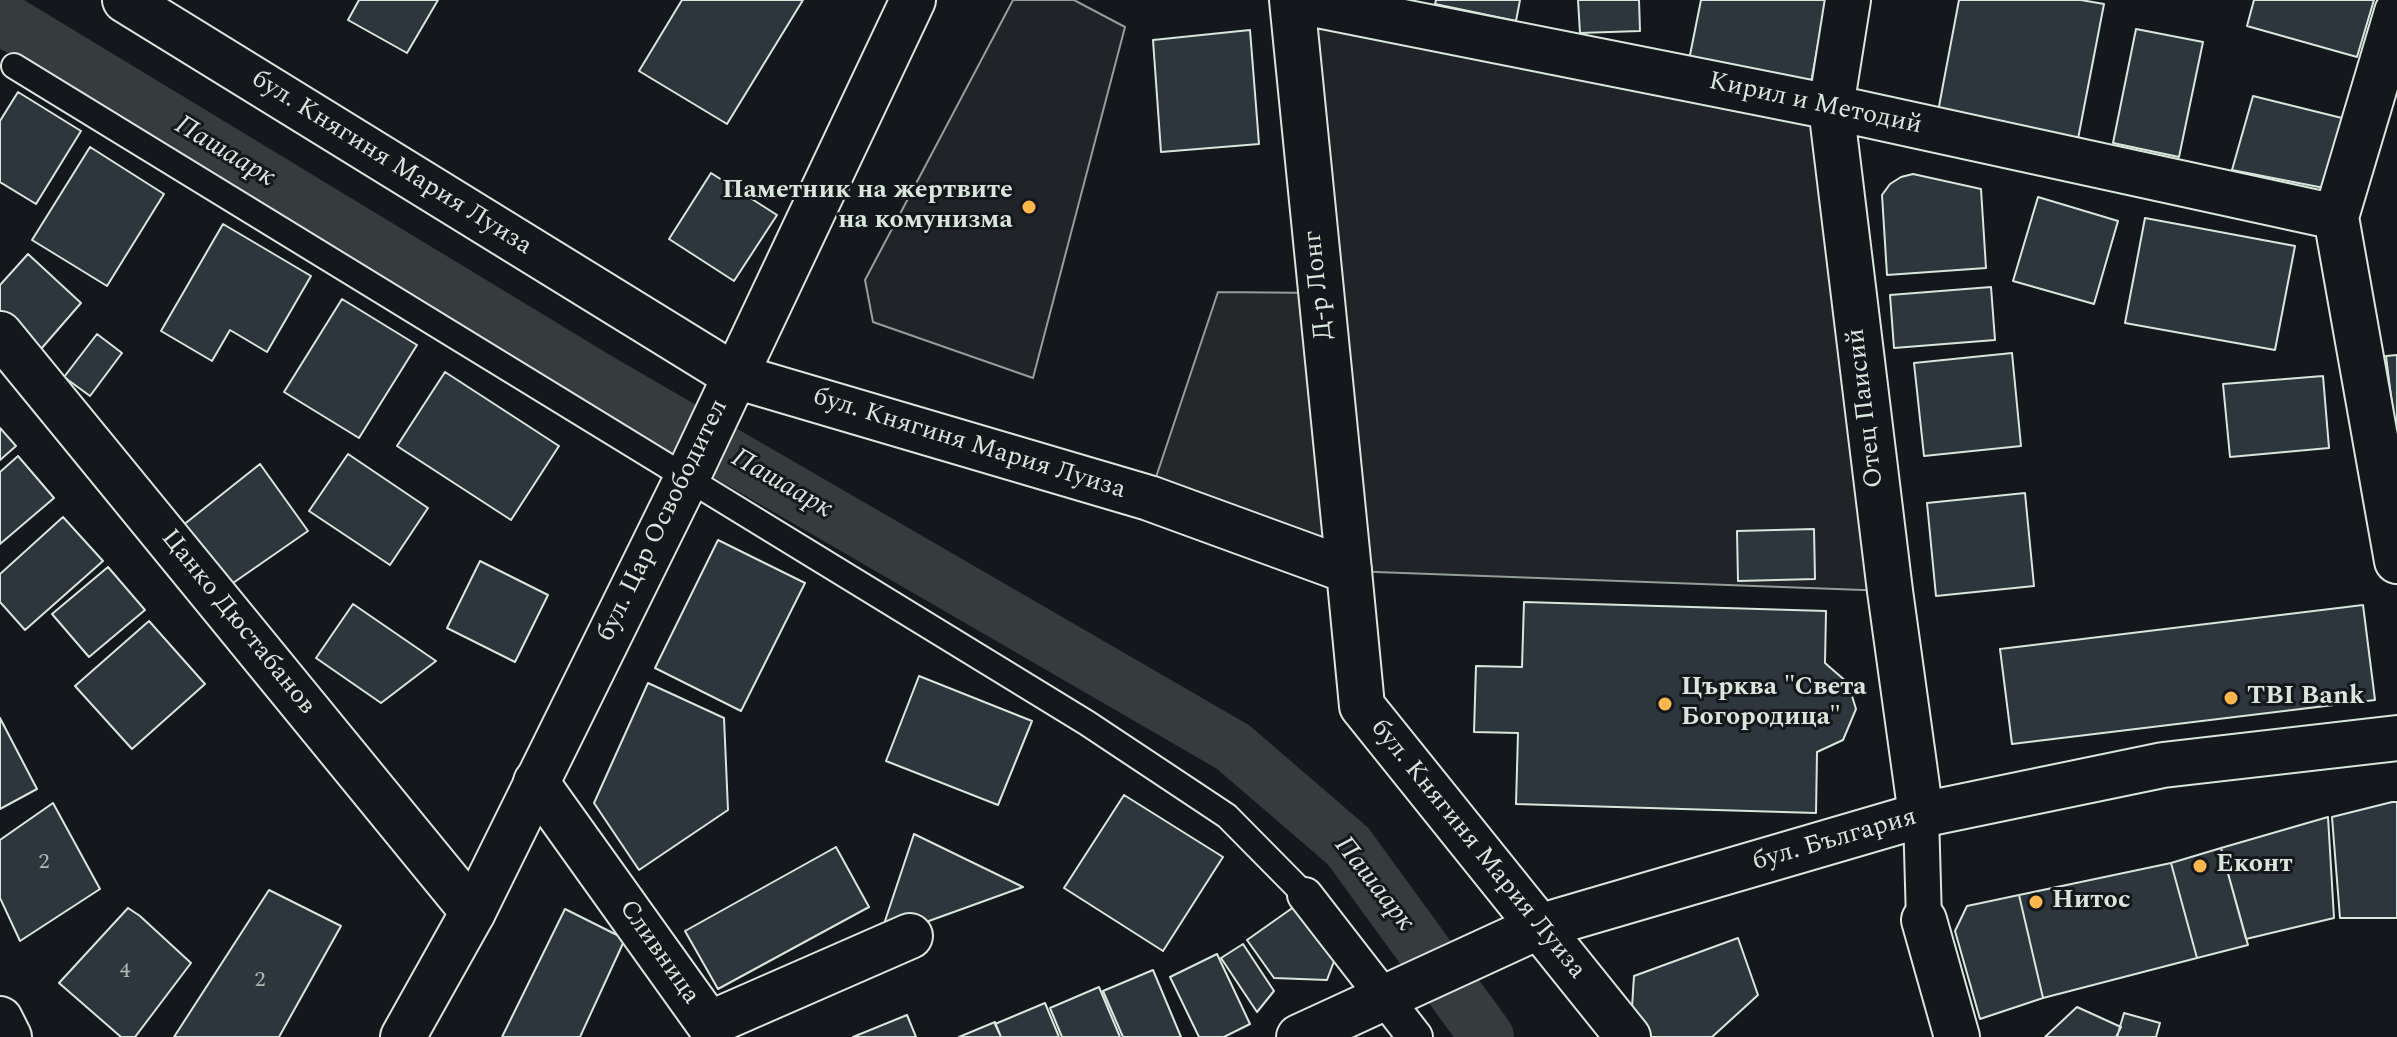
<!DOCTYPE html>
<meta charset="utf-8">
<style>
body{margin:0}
canvas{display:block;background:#14181c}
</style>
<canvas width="2397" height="1037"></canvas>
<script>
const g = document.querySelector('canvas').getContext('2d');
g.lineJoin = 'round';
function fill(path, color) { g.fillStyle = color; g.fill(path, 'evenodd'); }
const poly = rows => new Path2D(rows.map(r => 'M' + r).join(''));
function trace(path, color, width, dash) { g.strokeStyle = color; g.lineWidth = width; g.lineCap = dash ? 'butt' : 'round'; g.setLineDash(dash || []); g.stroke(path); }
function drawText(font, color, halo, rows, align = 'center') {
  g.font = font + ' Spectral,serif'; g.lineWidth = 6; g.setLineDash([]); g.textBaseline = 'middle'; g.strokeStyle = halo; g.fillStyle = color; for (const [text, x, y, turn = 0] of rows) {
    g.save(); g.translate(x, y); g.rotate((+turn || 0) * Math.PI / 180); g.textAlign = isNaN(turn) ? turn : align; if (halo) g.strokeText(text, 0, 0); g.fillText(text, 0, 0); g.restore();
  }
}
const green = poly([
 [1013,0,1074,0,1125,27,1033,378,873,322,865,280,1013,0],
 [1292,0,1831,107,1890,591,1349,571,1292,0]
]);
fill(green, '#202428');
trace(green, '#939e99', 2);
const parking = poly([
 [1218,292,1321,293,1349,571,1149,498,1218,292]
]);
fill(parking, '#24282b');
trace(parking, '#939e99', 2);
trace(poly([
 [0,17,601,381,1233,747,1348,846,1487,1037]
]), '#363b3e', 54);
const building = poly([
 [359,0,438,0,407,53,348,20,359,0],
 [682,0,803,0,727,124,639,71,682,0],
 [1436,0,1520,0,1516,21,1435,4,1436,0],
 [1578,0,1639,0,1640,31,1580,33,1578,0],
 [1701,0,1826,0,1811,83,1689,60,1701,0],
 [1959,0,2081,0,2104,4,2077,144,1937,117,1959,0],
 [2254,0,2374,0,2357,57,2247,26,2254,0],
 [2136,29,2203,42,2179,157,2113,143,2136,29],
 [1250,30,1259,144,1161,152,1153,40,1250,30],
 [18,92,81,131,36,204,0,182,0,121,18,92],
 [2253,96,2350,120,2329,189,2232,170,2253,96],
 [90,147,164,194,107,286,32,240,90,147],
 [711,173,777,215,734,281,669,239,711,173],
 [1913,174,1981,189,1986,268,1887,275,1882,195,1890,184,1901,177,1913,174],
 [2038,197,2118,221,2094,304,2013,281,2038,197],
 [2145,218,2295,246,2275,350,2125,323,2145,218],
 [223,224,311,276,267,352,230,330,212,361,161,331,223,224],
 [28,254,81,303,41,349,0,312,0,285,28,254],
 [1991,287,1995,340,1894,348,1890,295,1991,287],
 [342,299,417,345,359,438,284,392,342,299],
 [97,334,122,353,90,396,64,377,97,334],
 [2012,353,2021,446,1924,456,1914,363,2012,353],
 [2397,355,2397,444,2386,356,2397,355],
 [445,372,559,446,511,520,397,446,445,372],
 [2323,376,2329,448,2230,457,2223,384,2323,376],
 [0,428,16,446,0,460,0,428],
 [348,454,428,508,390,565,309,511,348,454],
 [18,456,54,498,0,544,0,472,18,456],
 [260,464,308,531,233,583,182,526,260,464],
 [2025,493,2034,586,1936,596,1927,503,2025,493],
 [63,517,103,561,25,630,0,602,0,574,63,517],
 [1814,529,1815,579,1738,581,1737,531,1814,529],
 [718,540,805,583,741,711,655,668,718,540],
 [480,561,548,595,515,662,447,628,480,561],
 [108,567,145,610,89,657,52,614,108,567],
 [1524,602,1826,611,1825,663,1848,683,1856,709,1843,740,1817,752,1816,813,1516,804,1518,733,1474,732,1476,666,1522,667,1524,602],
 [353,604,436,661,381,703,316,658,353,604],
 [2363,605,2375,700,2012,744,2000,649,2363,605],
 [149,621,205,684,132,749,75,686,149,621],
 [919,676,1032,721,998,805,886,761,919,676],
 [648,683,724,718,728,810,639,870,594,803,648,683],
 [0,718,37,789,0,809,0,718],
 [1124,795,1223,857,1163,951,1064,888,1124,795],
 [2392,802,2397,802,2397,918,2340,918,2332,817,2392,802],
 [53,803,100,889,20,941,0,898,0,840,53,803],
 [2328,817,2334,918,2246,939,2221,848,2328,817],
 [914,834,1023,887,879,939,914,834],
 [836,847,869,907,718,989,685,931,836,847],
 [2221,848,2248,945,2197,958,2171,863,2221,848],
 [2171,863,2197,958,2043,998,2019,895,2171,863],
 [269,890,341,926,279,1037,174,1037,269,890],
 [2019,895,2043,998,1980,1019,1955,931,1967,906,2019,895],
 [1298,904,1336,956,1327,980,1274,978,1247,940,1298,904],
 [128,908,140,916,191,963,135,1037,121,1037,59,983,128,908],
 [565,909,625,939,580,1037,502,1037,565,909],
 [1738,938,1758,995,1712,1037,1644,1037,1631,1023,1634,976,1738,938],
 [1243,944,1274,991,1257,1012,1221,958,1243,944],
 [1217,954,1250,1024,1224,1037,1199,1037,1170,977,1217,954],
 [1153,970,1181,1037,1123,1037,1103,991,1153,970],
 [1099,987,1120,1037,1062,1037,1050,1008,1099,987],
 [1045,1003,1059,1037,1001,1037,995,1024,1045,1003],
 [2077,1007,2121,1027,2116,1037,2045,1037,2077,1007],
 [2124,1013,2160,1023,2156,1037,2117,1037,2124,1013],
 [907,1015,916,1037,853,1037,907,1015],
 [995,1022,1001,1037,959,1037,995,1022]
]);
fill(building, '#2c363c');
trace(building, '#d8e6dc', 2);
const service = poly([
 [14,66,1087,723,1227,816,1305,895]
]);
const pedestrian = poly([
 [1921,815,1924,920],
 [1305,895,1415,1037]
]);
const minor = poly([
 [1848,0,1831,107,1890,591,1921,815],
 [2397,12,2336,217,2397,561],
 [0,334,473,912],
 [1349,571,1292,0,1831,107,2336,217],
 [536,782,709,1024,910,936],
 [1924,920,1957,1037],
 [0,1019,9,1037]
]);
const tertiary = poly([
 [125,0,735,376,1149,498,1349,571,1362,706,1628,1037],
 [403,1037,473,912,687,478,913,0],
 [1299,1037,1538,927,1921,815,2163,765,2397,738]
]);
trace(service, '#d8e6dc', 28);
trace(pedestrian, '#d8e6dc', 38);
trace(minor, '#d8e6dc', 48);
trace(tertiary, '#d8e6dc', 48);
trace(service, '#14181c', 24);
trace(pedestrian, '#14181c', 34);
trace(minor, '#14181c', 44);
trace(tertiary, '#14181c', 44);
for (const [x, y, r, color] of [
 [1029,207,8,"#ffb74d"],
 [2231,698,8,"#ffb74d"],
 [1665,704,8,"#ffb74d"],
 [2200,866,8,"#ffb74d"],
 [2036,902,8,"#ffb74d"]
]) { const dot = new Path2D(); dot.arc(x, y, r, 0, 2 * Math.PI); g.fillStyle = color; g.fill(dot); trace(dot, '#14181c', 3); }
drawText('22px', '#adbab4', null, [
 ["2",44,864],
 ["4",125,973],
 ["2",260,982]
]);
drawText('26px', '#d8e6dc', '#14181c', [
 ["Кирил и Методий",1815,105,12],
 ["бул. Княгиня Мария Луиза",391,164,32],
 ["Д-р Лонг",1320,285,-96],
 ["Отец Паисий",1867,408,-97],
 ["бул. Княгиня Мария Луиза",969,445,17],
 ["бул. Цар Освободител",664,521,-64],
 ["Цанко Дюстабанов",237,623,51],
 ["бул. България",1835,841,-16],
 ["бул. Княгиня Мария Луиза",1477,850,51],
 ["Сливница",658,953,55]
]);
drawText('bold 26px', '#d8e6dc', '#14181c', [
 ["Паметник на жертвите",1013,192,"right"],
 ["на комунизма",1013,222,"right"],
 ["Църква \"Света",1681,689],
 ["Богородица\"",1681,719],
 ["TBI Bank",2247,698],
 ["Еконт",2216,866],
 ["Нитос",2052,902]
], 'left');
drawText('italic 28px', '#d8e6dc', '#14181c', [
 ["Пашаарк",224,153,31],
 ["Пашаарк",781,485,30],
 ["Пашаарк",1373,885,52]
]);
</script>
